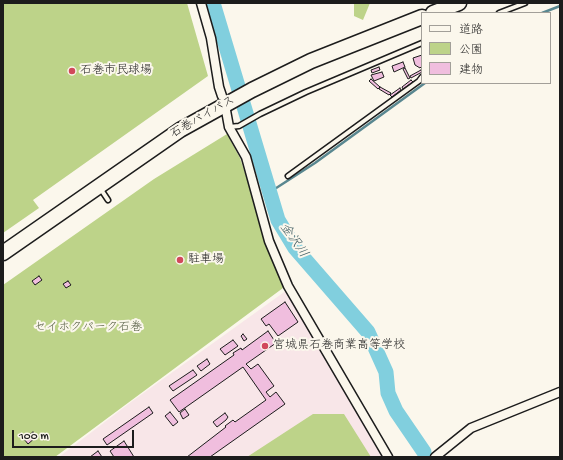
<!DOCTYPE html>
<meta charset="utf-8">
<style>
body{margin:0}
#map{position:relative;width:563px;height:460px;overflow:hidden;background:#fbf7ec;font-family:"Gochi Hand","Klee One",sans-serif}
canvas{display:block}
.frame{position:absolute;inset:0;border:4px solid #1c1c1c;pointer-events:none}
.legend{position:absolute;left:421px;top:12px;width:130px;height:72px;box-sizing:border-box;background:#fbf7ec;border:1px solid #a29f99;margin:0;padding:5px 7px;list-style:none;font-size:12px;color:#1c1c1c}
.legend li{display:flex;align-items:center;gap:8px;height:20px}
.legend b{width:20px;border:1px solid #a29f99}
.scale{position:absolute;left:12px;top:430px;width:122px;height:18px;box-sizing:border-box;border:2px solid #1c1c1c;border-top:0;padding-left:5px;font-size:12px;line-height:14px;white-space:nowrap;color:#1c1c1c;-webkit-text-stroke:3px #fbf7ec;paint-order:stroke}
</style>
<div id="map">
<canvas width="563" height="460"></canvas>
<div class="frame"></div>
<ul class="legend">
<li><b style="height:5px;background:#fbf7ec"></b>道路</li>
<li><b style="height:11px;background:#bdd389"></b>公園</li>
<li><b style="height:11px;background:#f0bede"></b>建物</li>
</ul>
<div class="scale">100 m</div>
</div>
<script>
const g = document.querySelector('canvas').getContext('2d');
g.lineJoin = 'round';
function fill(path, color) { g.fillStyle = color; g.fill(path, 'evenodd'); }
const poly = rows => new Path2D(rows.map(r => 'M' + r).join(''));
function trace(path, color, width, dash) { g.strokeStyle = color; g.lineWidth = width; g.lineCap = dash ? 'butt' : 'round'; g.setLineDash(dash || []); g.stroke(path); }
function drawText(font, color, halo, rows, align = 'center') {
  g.font = font + ' "Gochi Hand","Klee One",sans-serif'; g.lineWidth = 4; g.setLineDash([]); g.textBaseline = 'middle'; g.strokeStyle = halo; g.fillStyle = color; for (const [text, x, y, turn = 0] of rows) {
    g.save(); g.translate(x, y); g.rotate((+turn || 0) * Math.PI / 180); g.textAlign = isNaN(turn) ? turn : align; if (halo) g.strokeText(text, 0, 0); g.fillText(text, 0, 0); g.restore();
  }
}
fill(poly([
 [287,290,382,457,59,457,131,402]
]), '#f8e6e8');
fill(poly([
 [3,3,187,3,208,76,33,200,39,208,3,233],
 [354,3,370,3,363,20,354,16],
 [227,134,240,158,283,288,55,457,3,457,3,285,154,179],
 [313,414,344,414,371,457,247,457]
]), '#bdd389');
trace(poly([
 [542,13,560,6],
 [270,192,315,163,425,83]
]), '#598790', 2.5);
trace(poly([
 [213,3,278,220,295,248,368,332,386,372,388,393,396,411,424,452]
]), '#81cfde', 15);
const building = poly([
 [422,55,422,66,420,68,415,65,413,58,422,55],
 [403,62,405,67,394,72,392,66,403,62],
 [379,67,380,70,372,73,371,70,379,67],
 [405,68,410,78,408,79,403,69,405,68],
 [421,70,422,72,411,78,410,76,421,70],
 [382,72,384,77,374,81,371,75,382,72],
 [371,79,380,87,378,89,369,81,371,79],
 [411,80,413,82,403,89,402,87,411,80],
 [380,87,391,93,389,95,379,89,380,87],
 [400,88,401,90,392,97,390,95,400,88],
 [39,276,42,280,35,285,32,281,39,276],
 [68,281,71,285,66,288,63,284,68,281],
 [285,302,298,322,278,336,269,324,266,326,261,319,285,302],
 [268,331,276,343,246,364,251,369,258,364,274,386,266,392,270,397,276,392,285,404,210,457,187,457,226,427,225,426,233,420,235,422,266,400,243,367,179,412,170,400,234,355,233,353,241,348,242,350,268,331],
 [243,334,247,339,244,341,241,336,243,334],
 [233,340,238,346,225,355,220,349,233,340],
 [207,359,210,364,201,371,197,366,207,359],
 [193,370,197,375,173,391,169,386,193,370],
 [149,407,153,413,107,445,103,439,149,407],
 [185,409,189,415,183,419,180,413,185,409],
 [170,412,178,422,173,426,165,416,170,412],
 [225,413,228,417,226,420,217,427,213,422,225,413],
 [33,432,36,437,28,444,24,439,33,432],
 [124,441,134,457,114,457,110,451,124,441],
 [98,451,102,457,90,457,98,451]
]);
fill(building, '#f0bede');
trace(building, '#1c1c1c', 1);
const lane = poly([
 [499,13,525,3],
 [229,127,239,126,260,114,306,92,422,43],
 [288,176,419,81,422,77],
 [100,188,108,200]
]);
const street = poly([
 [201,3,211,38,219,87,222,96],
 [225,105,229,127,246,157,269,241,288,286,388,457],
 [435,457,471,428,560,392]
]);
const highway = poly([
 [433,13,459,3],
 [3,253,180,130,252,90,311,61,422,17]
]);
trace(lane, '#1c1c1c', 7);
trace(street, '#1c1c1c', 11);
trace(highway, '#1c1c1c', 17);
trace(lane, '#fbf7ec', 4);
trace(street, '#fbf7ec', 8);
trace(highway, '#fbf7ec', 14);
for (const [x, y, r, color] of [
 [72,71,4,"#d1495b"],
 [180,260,4,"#d1495b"],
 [265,346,4,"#d1495b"]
]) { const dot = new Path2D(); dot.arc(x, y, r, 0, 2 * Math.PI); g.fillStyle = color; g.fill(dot); trace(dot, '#fbf7ec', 1.5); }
drawText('12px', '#1c1c1c', '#fbf7ec', [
 ["石巻市民球場",80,71],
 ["駐車場",188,260],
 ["宮城県石巻商業高等学校",273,346]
], 'left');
drawText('12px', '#1c1c1c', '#fbf7ec', [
 ["石巻バイパス",203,118,-30]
]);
drawText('12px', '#545c42', '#fbf7ec', [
 ["セイホクパーク石巻",88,328]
]);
drawText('italic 13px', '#3f5b60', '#fbf7ec', [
 ["金沢川",293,241,55]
]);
</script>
